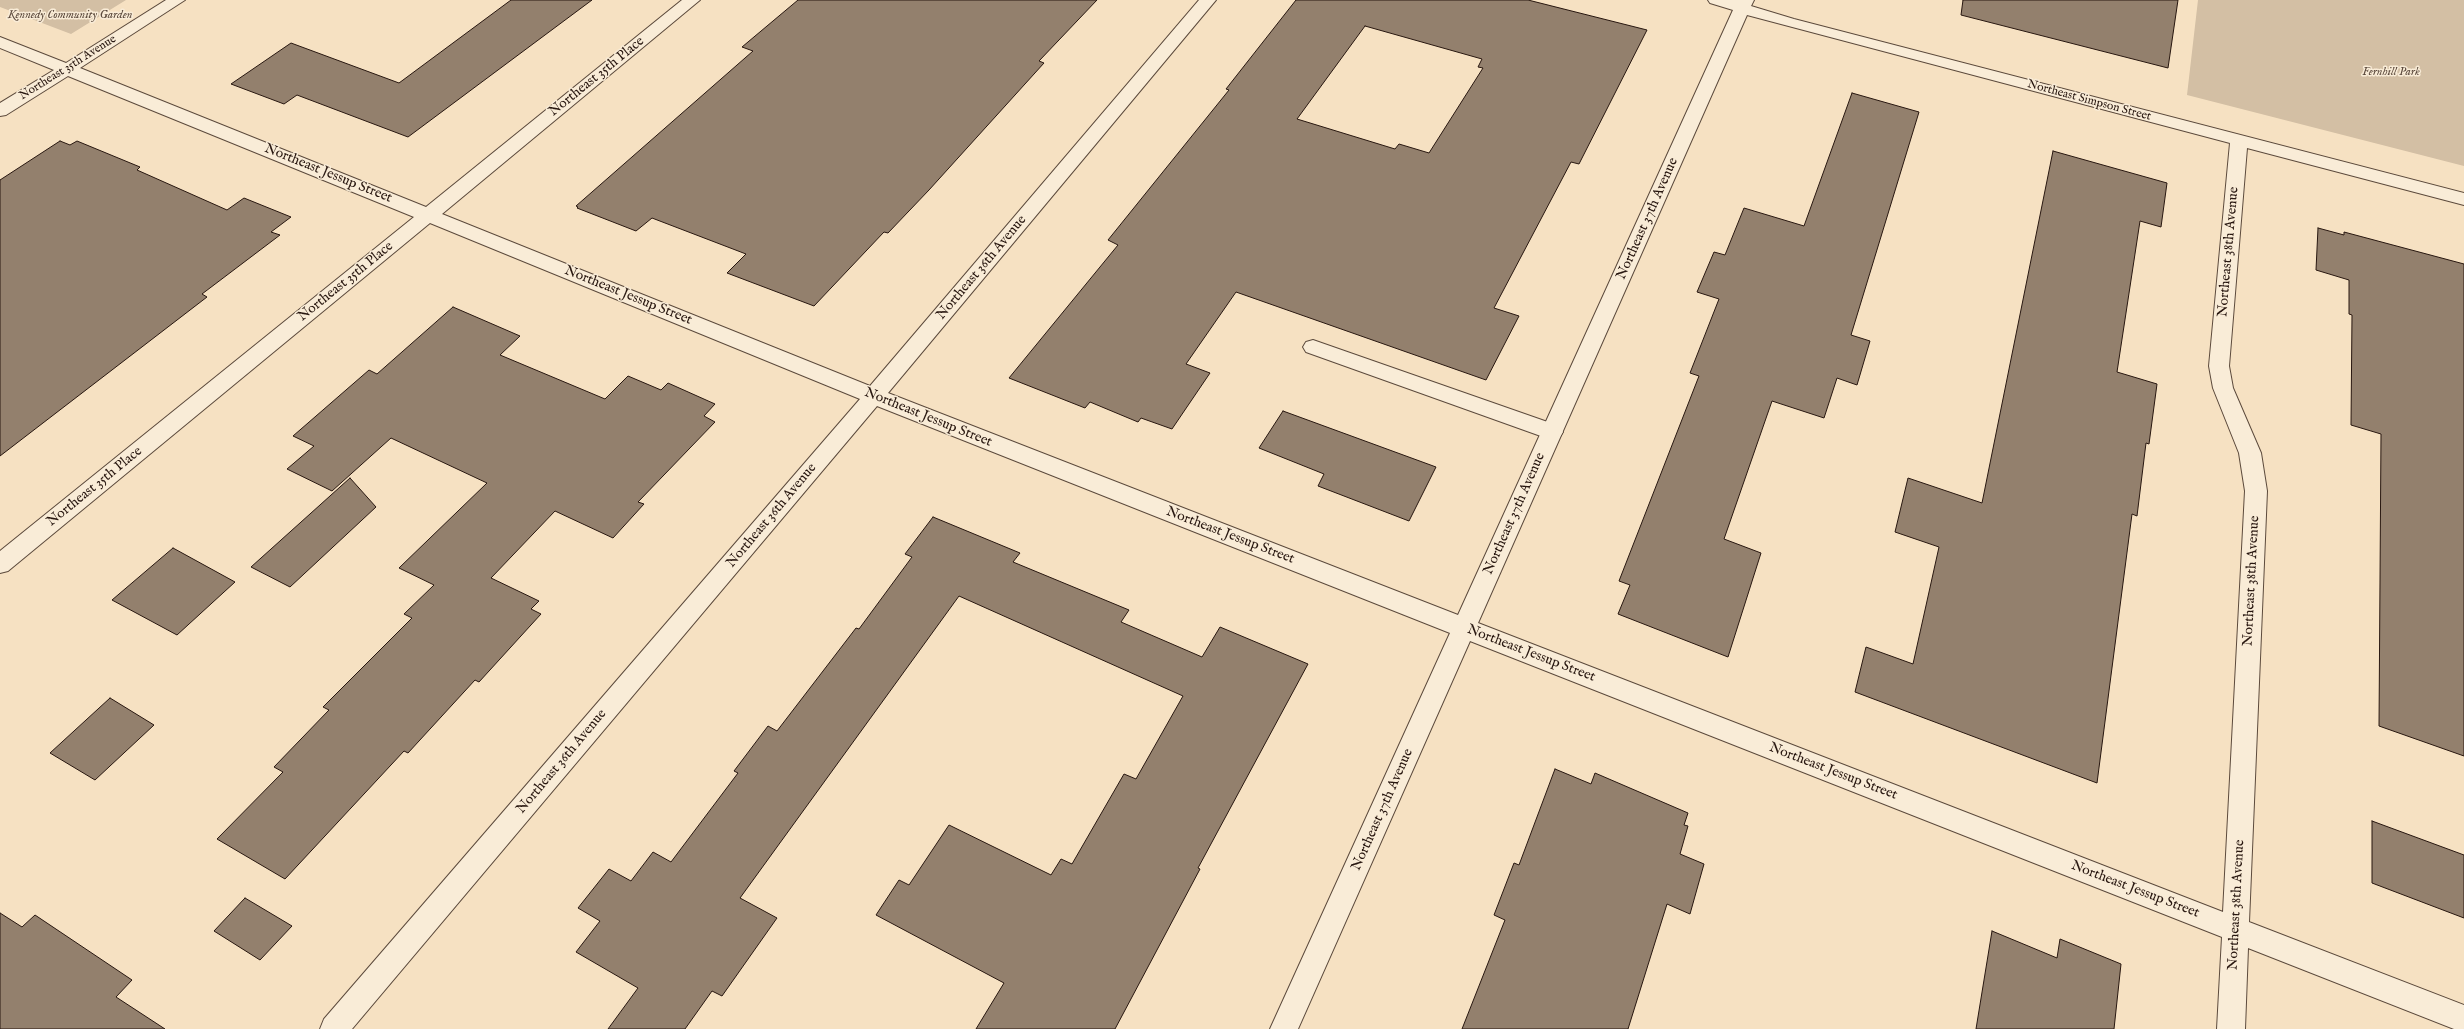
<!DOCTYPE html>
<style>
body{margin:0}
canvas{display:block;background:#f6e1c2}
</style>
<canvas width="2464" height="1029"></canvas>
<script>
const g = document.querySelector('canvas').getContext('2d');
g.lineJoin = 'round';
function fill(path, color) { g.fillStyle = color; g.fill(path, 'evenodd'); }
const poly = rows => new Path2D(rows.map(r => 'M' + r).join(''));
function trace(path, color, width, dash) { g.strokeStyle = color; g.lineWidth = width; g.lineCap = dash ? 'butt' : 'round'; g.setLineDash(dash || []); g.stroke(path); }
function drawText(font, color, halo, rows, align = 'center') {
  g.font = font + ' "IM FELL English",serif'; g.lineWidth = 3; g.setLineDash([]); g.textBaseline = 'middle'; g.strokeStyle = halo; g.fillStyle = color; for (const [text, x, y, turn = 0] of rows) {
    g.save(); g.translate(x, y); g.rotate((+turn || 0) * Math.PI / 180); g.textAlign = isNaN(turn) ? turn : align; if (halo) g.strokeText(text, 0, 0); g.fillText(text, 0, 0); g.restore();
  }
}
fill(poly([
 [0,0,126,0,71,34,0,7],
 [2198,0,2464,0,2464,166,2187,95]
]), '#d3bfa4');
const building = poly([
 [511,0,592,0,408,137,297,95,284,104,231,84,291,43,399,83,511,0],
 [798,0,1097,0,1039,61,1044,63,929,190,888,233,884,232,814,306,727,273,746,254,652,218,636,231,577,208,578,207,576,206,753,51,742,47,798,0],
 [1296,0,1528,0,1647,30,1579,164,1571,162,1494,308,1519,316,1486,380,1236,292,1186,364,1210,373,1172,429,1141,418,1138,422,1090,402,1085,408,1009,378,1118,245,1108,240,1229,90,1226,89,1296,0],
 [1365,26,1482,59,1478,67,1483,68,1429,153,1399,144,1395,149,1297,119,1365,26],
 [1963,0,2178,0,2168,68,1961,15,1963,0],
 [1852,93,1919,112,1851,335,1870,341,1857,385,1837,378,1824,418,1772,401,1724,539,1761,553,1728,657,1618,614,1630,585,1619,581,1699,376,1690,373,1719,299,1697,292,1714,252,1725,255,1744,208,1804,226,1852,93],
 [60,141,70,145,77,141,140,167,137,170,227,210,244,198,291,217,271,232,280,235,202,294,207,297,0,456,0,180,60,141],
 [2053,151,2167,183,2161,227,2140,221,2117,372,2157,384,2149,444,2146,443,2137,516,2132,514,2097,783,1855,692,1866,647,1913,664,1939,547,1895,532,1908,478,1982,503,2053,151],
 [2318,228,2344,235,2344,232,2464,264,2464,756,2379,726,2381,434,2351,425,2352,315,2349,314,2349,280,2316,270,2318,228],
 [453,307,520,336,500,355,605,399,628,376,661,390,668,383,715,404,704,416,715,422,638,502,644,504,613,538,555,511,491,578,539,601,531,609,541,614,479,682,475,680,408,753,404,751,285,879,217,839,283,772,274,767,329,710,323,707,412,618,404,614,434,585,399,568,487,483,391,438,332,491,287,469,314,446,293,436,369,370,377,374,453,307],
 [1283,411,1436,467,1409,521,1318,486,1324,474,1259,448,1283,411],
 [350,478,376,507,290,587,251,567,350,478],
 [933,517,1020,553,1013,562,1129,610,1121,622,1202,657,1220,627,1308,664,1198,868,1200,869,1115,1029,976,1029,1004,983,876,915,899,880,909,885,949,825,1051,875,1061,859,1072,864,1124,774,1136,779,1183,696,959,596,740,898,777,918,722,996,712,991,685,1029,608,1029,638,988,576,952,600,921,578,908,609,869,631,881,653,852,671,862,738,773,734,771,768,726,777,731,856,628,859,629,912,557,905,554,933,517],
 [173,548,235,582,177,635,112,600,173,548],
 [110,698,154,725,95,780,50,753,110,698],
 [1555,769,1591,784,1595,773,1688,813,1684,825,1688,826,1680,854,1704,864,1690,914,1667,904,1628,1029,1462,1029,1505,920,1494,915,1514,863,1519,865,1555,769],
 [2372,821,2464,855,2464,918,2372,883,2372,821],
 [245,898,292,926,260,960,214,931,245,898],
 [0,913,22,927,35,915,132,980,116,997,165,1029,0,1029,0,913],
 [1992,931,2057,958,2060,939,2121,964,2114,1029,1976,1029,1992,931]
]);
fill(building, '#93806d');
trace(building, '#281710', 1);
const service = poly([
 [1313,340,1559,426,1563,432,1559,438,1552,440,1306,352,1303,347,1306,342,1313,340]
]);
const minor = poly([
 [166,0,185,0,80,68,426,207,682,0,700,0,442,214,870,386,1199,0,1216,0,888,393,1458,615,1733,10,1710,3,1708,0,1754,0,1751,6,1794,19,2464,193,2464,205,2247,148,2229,366,2233,388,2261,453,2267,491,2249,922,2464,1005,2464,1029,2454,1029,2248,948,2245,1029,2217,1029,2222,937,1470,641,1298,1029,1270,1029,1450,633,877,406,352,1029,320,1029,324,1019,860,399,430,223,8,571,0,573,0,551,414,217,68,76,6,115,0,116,0,103,54,70,0,48,0,37,66,63,166,0],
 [1747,15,2230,143,2209,366,2213,388,2239,453,2245,491,2223,912,1478,623,1747,15]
]);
trace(service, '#5c4a3c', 2);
trace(minor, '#5c4a3c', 2);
fill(service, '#f9ecd7');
fill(minor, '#f9ecd7');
drawText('italic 12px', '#5b493c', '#f9ecd7', [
 ["Kennedy Community Garden",70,16],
 ["Fernhill Park",2391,73]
]);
drawText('12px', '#281710', '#f9ecd7', [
 ["Northeast 35th Avenue",68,68,-32],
 ["Northeast Simpson Street",2089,101,15]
]);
drawText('14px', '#281710', '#f9ecd7', [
 ["Northeast 35th Place",597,77,-39],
 ["Northeast Jessup Street",328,174,22],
 ["Northeast 37th Avenue",1648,219,-66],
 ["Northeast 38th Avenue",2229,252,-85],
 ["Northeast 36th Avenue",982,268,-50],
 ["Northeast 35th Place",346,282,-39],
 ["Northeast Jessup Street",628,296,22],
 ["Northeast Jessup Street",928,418,22],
 ["Northeast 35th Place",95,487,-39],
 ["Northeast 37th Avenue",1515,514,-66],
 ["Northeast 36th Avenue",772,516,-50],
 ["Northeast Jessup Street",1230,536,21],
 ["Northeast 38th Avenue",2252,581,-87],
 ["Northeast Jessup Street",1531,654,21],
 ["Northeast 36th Avenue",562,762,-50],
 ["Northeast Jessup Street",1833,772,21],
 ["Northeast 37th Avenue",1383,810,-66],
 ["Northeast Jessup Street",2135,890,21],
 ["Northeast 38th Avenue",2237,905,-87]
]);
</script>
